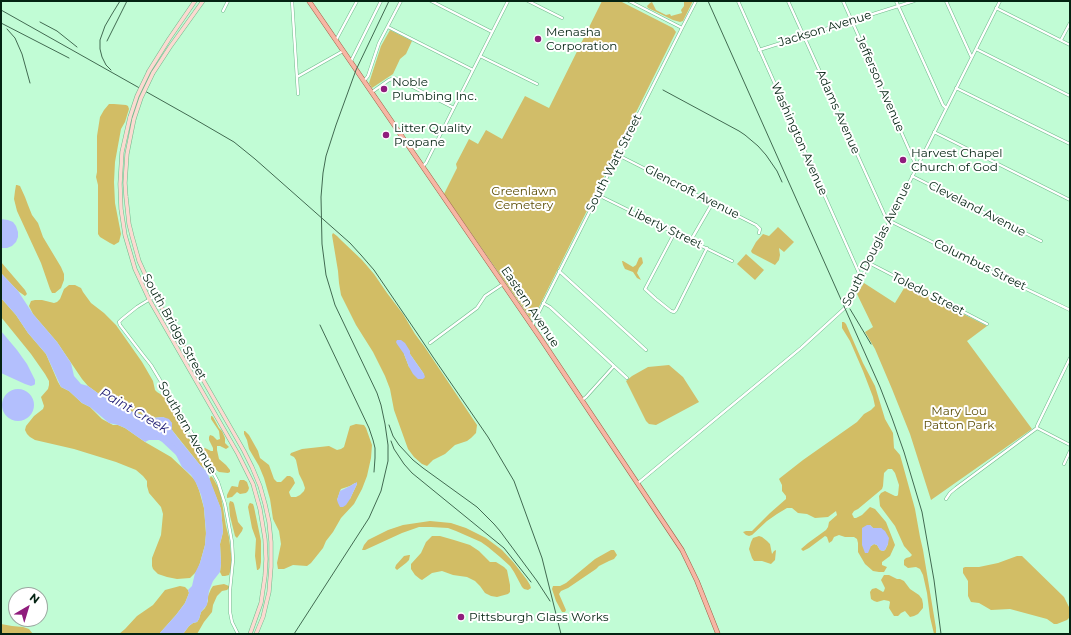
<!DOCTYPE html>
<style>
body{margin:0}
#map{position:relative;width:1071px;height:635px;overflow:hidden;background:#c1fcd5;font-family:Montserrat,sans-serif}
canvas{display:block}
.frame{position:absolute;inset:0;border:2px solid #042312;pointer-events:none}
.north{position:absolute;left:8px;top:587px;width:40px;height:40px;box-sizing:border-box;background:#fff;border:1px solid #9ba7a0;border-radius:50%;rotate:38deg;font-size:11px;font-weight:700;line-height:16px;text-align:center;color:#042312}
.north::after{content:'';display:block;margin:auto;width:14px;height:18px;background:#901d7d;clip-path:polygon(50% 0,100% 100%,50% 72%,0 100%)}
</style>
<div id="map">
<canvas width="1071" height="635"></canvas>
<div class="frame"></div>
<div class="north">N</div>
</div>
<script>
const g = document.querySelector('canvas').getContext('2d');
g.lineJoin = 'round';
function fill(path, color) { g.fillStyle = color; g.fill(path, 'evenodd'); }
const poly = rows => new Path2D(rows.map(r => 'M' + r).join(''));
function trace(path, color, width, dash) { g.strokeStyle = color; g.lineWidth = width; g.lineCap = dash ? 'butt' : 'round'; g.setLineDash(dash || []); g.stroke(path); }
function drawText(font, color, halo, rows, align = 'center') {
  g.font = font + ' Montserrat,sans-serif'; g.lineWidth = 4; g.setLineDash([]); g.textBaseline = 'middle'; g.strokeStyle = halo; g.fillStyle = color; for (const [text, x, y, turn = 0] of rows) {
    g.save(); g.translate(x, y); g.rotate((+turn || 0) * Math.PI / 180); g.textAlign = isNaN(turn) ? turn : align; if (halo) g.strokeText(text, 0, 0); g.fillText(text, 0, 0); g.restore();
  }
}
fill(poly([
 [602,1,620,1,673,28,676,32,533,319,531,319,444,194,457,168,456,164,469,139,478,144,486,130,502,139,525,96,549,108],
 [684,1,693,1,683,21,680,22,673,20,648,8,647,6,650,3,652,2,656,10,666,15,670,14,671,16,682,13,681,10,684,6],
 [390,30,412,41,406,54,400,59,393,74,372,88,369,83,381,46],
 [778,227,794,242,784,252,779,248,780,255,779,260,775,265,752,253,751,251,756,242,763,234,769,236],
 [746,254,764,270,755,280,737,264],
 [864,283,895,303,906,285,987,326,967,341,1032,429,931,500,910,434,892,389,875,349,865,332,873,327,857,294],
 [669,365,683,377,699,402,656,425,649,424,646,421,626,381,632,376,648,367]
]), '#d1bd69');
fill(poly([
 [109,104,114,104,126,105,128,106,129,109,125,122,121,129,115,162,114,182,115,203,121,234,119,242,114,245,110,243,100,237,98,234,98,185,96,177,97,172,97,136,100,117,104,110],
 [16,185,17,185,20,186,25,197,28,205,32,215,38,223,43,237,61,267,64,274,64,280,61,288,55,293,52,293,50,289,41,263,17,211,14,199,15,191],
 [333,233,337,236,342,241,362,260,374,274,387,293,403,314,415,334,424,346,477,425,476,433,471,438,467,441,455,445,445,454,433,460,427,466,422,464,414,457,408,449,394,410,390,389,385,376,373,352,356,325,341,295,339,283,338,271,332,235],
 [410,351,410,354,424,374,409,367,404,354],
 [641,257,642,258,643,263,639,268,637,273,641,280,637,278,633,272,625,269,623,265,622,261,623,261,633,267,636,265,639,258],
 [1,262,25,290,27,294,25,296,18,291,1,273],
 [69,285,75,285,81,288,83,292,91,303,104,313,116,325,142,362,153,381,155,390,157,392,165,397,173,409,206,469,204,469,200,465,172,430,172,423,163,417,152,418,130,411,99,394,88,386,82,379,57,342,33,314,29,306,31,301,35,300,42,300,54,303,57,302,60,299,64,289],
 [1,298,16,315,28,333,46,354,58,382,61,387,69,391,82,403,90,407,102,419,113,425,118,425,125,428,145,442,171,457,187,472,195,480,199,490,204,508,206,534,205,545,200,563,197,571,190,578,177,579,167,577,158,574,153,569,152,566,152,558,161,535,163,514,161,507,149,493,147,486,147,481,143,476,136,470,116,462,74,449,35,440,30,437,27,434,25,430,26,426,34,416,43,409,44,406,41,397,48,389,49,385,49,381,45,374,31,354,1,317],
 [842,322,844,322,846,324,863,363,875,386,885,419,893,433,894,448,900,455,902,462,915,509,920,537,923,550,936,628,936,634,934,634,930,617,927,593,923,575,920,569,916,567,908,568,904,565,904,560,906,558,910,557,912,555,904,546,895,526,880,506,879,496,881,493,885,491,895,496,897,496,898,495,899,485,895,473,892,469,888,469,884,473,883,486,882,489,858,509,854,511,852,514,854,518,856,518,862,515,870,507,875,509,886,522,895,545,890,556,882,562,882,565,887,567,884,572,879,572,873,571,865,564,858,552,858,543,857,539,854,537,845,537,839,535,834,537,832,541,829,543,827,537,825,536,809,548,803,551,801,549,808,543,826,530,828,527,829,522,837,515,836,511,828,517,815,518,807,514,798,513,792,508,787,508,777,514,767,521,752,535,749,536,746,535,743,532,746,531,752,531,770,513,786,499,786,496,782,491,782,485,779,479,780,478,803,460,857,422,864,414,871,410,875,406,873,397,863,371,850,341,842,328],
 [870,525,873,528,881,528,888,544,885,550,883,551,880,550,877,545,874,544,871,546],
 [211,416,212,416,213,417,219,428,222,431,225,438,225,443,229,447,226,449,220,446,217,446,217,450,219,459,226,465,230,470,230,472,228,473,219,472,215,469,207,459,204,451,203,448,205,448,211,451,213,451,213,448,209,440,209,437,210,435,213,436,217,440,220,439,219,431,211,419],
 [356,424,364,425,366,428,372,445,371,458,367,476,362,489,354,504,341,518,333,532,326,541,323,548,311,563,307,566,293,565,284,569,278,569,277,563,281,544,279,531,273,519,270,499,264,478,259,466,249,449,247,440,244,434,244,431,245,431,249,435,258,451,260,458,269,465,274,479,277,482,281,482,287,476,290,476,293,478,295,483,289,492,290,495,291,497,296,497,300,495,304,491,305,488,303,482,299,474,296,460,294,457,290,455,291,453,302,449,329,446,337,450,341,449,344,447,350,426],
 [355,483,357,484,350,499,337,500,340,491,341,489,350,486],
 [211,476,213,478,218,487,221,496,226,526,229,537,232,562,231,569,229,575,225,576,222,576,220,572,221,563,220,544,223,532,221,509,209,479],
 [240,480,244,480,247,482,249,488,248,491,246,493,240,494,237,492,232,497,227,498,227,495,231,487,232,486,238,487,239,482],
 [230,501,233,502,234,504,238,522,243,528,242,531,237,538,235,536,230,516,229,504],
 [250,503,253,504,254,507,261,541,261,562,260,568,258,570,257,570,255,556,256,539,252,528,248,507,249,504],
 [430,521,451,523,466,528,486,538,502,550,514,563,527,580,530,585,531,588,528,590,524,589,522,587,514,572,510,566,500,557,488,547,481,542,456,531,448,528,431,527,419,527,402,533,365,550,362,550,364,545,368,540,388,530,403,525],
 [432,536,440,536,454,540,470,545,479,551,490,562,496,562,504,567,507,570,510,585,510,592,508,594,497,597,491,596,485,593,480,586,475,581,467,577,453,575,442,571,432,573,422,580,420,579,415,575,411,569,411,564,421,553,426,542],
 [759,536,762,537,767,541,770,544,772,554,774,551,776,550,775,560,771,564,762,561,754,561,752,558,749,549,751,542,753,538],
 [611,550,614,550,617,555,614,559,609,561,599,566,596,569,568,588,561,591,559,594,566,610,565,612,562,612,556,601,552,589,553,586,560,586,566,583,595,559],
 [409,555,410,555,409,560,406,563,397,570,395,568,396,565,404,556],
 [1017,556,1022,556,1064,597,1069,607,1070,617,1067,620,1057,624,1054,624,1047,619,1010,609,991,610,979,603,971,602,968,596,968,581,963,573,963,568,965,567,979,567,998,563],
 [884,575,889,575,897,579,900,579,904,581,910,589,919,595,922,599,923,604,923,608,918,614,914,616,910,617,905,611,901,613,898,616,894,616,889,608,890,602,889,601,884,600,877,602,874,601,871,599,870,592,872,589,876,588,883,592,884,591,885,588,881,580],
 [224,584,229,586,229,588,227,590,222,591,217,596,213,605,212,612,204,622,197,634,183,634,189,626,193,623,197,622,199,619,201,612,205,608,208,601,208,596,211,589,213,586,218,585],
 [180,586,185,587,188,590,189,593,185,603,176,615,159,634,119,634,125,629,137,616,153,605,165,590],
 [1,624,12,626,23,627,29,629,33,634,1,634]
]), '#d2bd65');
fill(poly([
 [1,219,8,220,13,222,16,226,18,232,18,237,16,242,12,246,7,248,1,248],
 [1,273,18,291,33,314,57,342,71,363,74,376,81,384,88,386,99,394,130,411,152,418,163,417,169,419,172,423,172,430,178,438,200,465,207,472,221,509,223,532,220,544,221,563,220,572,213,581,209,591,207,605,201,612,199,619,197,622,193,623,189,626,183,634,159,634,176,615,185,603,189,593,188,590,192,586,195,573,200,563,205,545,206,532,204,508,201,495,196,483,191,475,182,467,176,455,173,447,166,440,149,440,145,442,125,428,118,425,109,423,90,407,82,403,69,391,61,387,46,354,28,333,16,315,1,298],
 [1,331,17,350,27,364,35,380,35,384,34,385,31,386,25,384,1,373],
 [397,340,401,340,405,343,410,351,410,354,424,374,425,377,423,379,418,379,413,374,409,367,404,354,397,344,396,342],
 '2 405a16 16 0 1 1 32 0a16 16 0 1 1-32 0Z',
 [357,482,357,484,350,499,346,505,343,507,340,507,338,503,337,500,340,491,350,486],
 [867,525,870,525,873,528,881,528,885,531,889,538,888,544,885,550,883,551,880,550,877,545,874,544,871,546,868,553,865,553,862,545,862,528]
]), '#b3bffd');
trace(poly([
 [159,437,164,440,180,455]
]), '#b3bffd', 5.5);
const minor = poly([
 [292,1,298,94],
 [431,1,492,32],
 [528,1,562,18],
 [629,1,682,28],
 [738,1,859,273,862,276],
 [788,1,886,218,890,221,1020,286,1070,310],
 [843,1,915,163,917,166],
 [896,1,943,105,946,108],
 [946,1,971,56],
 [996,8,1070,45],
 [223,11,228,1],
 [388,27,473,70],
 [336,40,357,1],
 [1061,40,1070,23],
 [976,49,1070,96],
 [759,50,914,1],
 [480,56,537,84],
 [351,61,381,1],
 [297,77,343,51],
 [364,81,368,76,379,43,401,1],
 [956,88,1070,144],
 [372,92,389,80,395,78,454,108],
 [934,132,1070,200],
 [618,155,756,225,760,229,759,233],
 [423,166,426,163,431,153,508,1],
 [912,176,1041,241],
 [598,195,732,261],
 [675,232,645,289,656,299,671,311,674,312,676,310,707,248],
 [691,240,713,202],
 [869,263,987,324],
 [559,271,646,350],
 [155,296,137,307,122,319,119,322,120,325,143,355,151,365,196,440,218,482,225,504,232,542,233,560,230,590,230,612,232,622,238,634],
 [543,303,550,307,627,378],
 [532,326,682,28,696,1],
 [430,343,477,308,485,296,503,284],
 [1070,358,1037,426,1037,428,1039,429,1070,445],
 [582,400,586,397,614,366],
 [1064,464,1070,451],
 [638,483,801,348,848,305,1000,1],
 [946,499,950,493,956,488,1037,428]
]);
const secondary = poly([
 [149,71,169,39,195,1],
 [153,73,170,47,203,1],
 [130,117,122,152,120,184,121,209,125,235,135,269,149,299,238,454,253,484,260,509,265,539,266,559,265,576,261,603,250,634],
 [134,119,127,154,125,183,126,197,129,224,132,236,139,261,155,296,244,451,252,467,260,486,265,504,269,522,271,542,271,567,269,592,263,617,256,634]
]);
const primary = poly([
 [309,1,541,339,682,550,697,581,718,634]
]);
trace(minor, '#70b98c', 3.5);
trace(secondary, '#70b98c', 4.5);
trace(primary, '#9e6349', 5);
trace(minor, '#fff', 2.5);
trace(secondary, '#fbdad1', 3.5);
trace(primary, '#f7b6a4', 4);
trace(poly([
 [708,1,880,387,892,418,904,452,922,512,934,580,941,634],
 [1,10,191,117,234,142,255,159,350,243,361,255,374,270,417,333,433,357,488,437,514,481,542,558,561,634],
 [40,22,57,31,77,47],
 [1,23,69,58],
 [7,29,15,38,22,54,30,83],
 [107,41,127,1],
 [111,70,106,65,102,57,100,49,100,40,105,26,112,14,120,1],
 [663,90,739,131,745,135,758,146,766,155,777,171,782,182],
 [850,309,871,344],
 [320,325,369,428,373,440,375,448,375,458,374,472],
 [389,425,393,436,399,445,413,460,423,468,477,507,494,524,500,531,537,581,550,601],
 [391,441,394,449,404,464,412,473,504,548,531,582],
 [294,634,369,518,381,491,388,461,388,445,385,424,381,405,377,393,335,305,326,275,322,244,321,197,323,173,326,156,336,125,356,70,389,1]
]), '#416a51', 1);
const secondaryBridge = poly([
 [130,117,137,96,149,71],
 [134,119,141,98,153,73]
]);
trace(secondaryBridge, '#70b98c', 4.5, []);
trace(secondaryBridge, '#fbdad1', 3.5);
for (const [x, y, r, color] of [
 [538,39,4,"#901d7d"],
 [384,89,4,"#901d7d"],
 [386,135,4,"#901d7d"],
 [903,160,4,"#901d7d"],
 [461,617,4,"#901d7d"]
]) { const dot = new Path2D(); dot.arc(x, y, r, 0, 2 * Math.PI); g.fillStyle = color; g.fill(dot); trace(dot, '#fff', 1.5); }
drawText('12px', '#042312', '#fff', [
 ["Jackson Avenue",825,29,-17],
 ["Jefferson Avenue",880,84,66],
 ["Adams Avenue",838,112,66],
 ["Washington Avenue",799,139,66],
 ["South Watt Street",614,163,-63],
 ["Glencroft Avenue",692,192,27],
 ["Cleveland Avenue",977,209,27],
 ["Liberty Street",665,228,26],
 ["South Douglas Avenue",877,244,-63],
 ["Columbus Street",980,265,26],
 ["Toledo Street",928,294,27],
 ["Eastern Avenue",530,307,56],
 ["South Bridge Street",174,327,61],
 ["Southern Avenue",187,428,60]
]);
drawText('12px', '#042312', '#fff', [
 ["Menasha",546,32],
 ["Corporation",546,46],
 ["Noble",392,82],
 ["Plumbing Inc.",392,96],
 ["Litter Quality",394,128],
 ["Propane",394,142],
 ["Harvest Chapel",911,153],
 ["Church of God",911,167],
 ["Pittsburgh Glass Works",469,617]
], 'left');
drawText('12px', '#5d4f08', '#fff', [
 ["Greenlawn",524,191],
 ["Cemetery",524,205],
 ["Mary Lou",959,411],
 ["Patton Park",959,425]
]);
drawText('italic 13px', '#232076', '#fff', [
 ["Paint Creek",134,411,30]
]);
</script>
